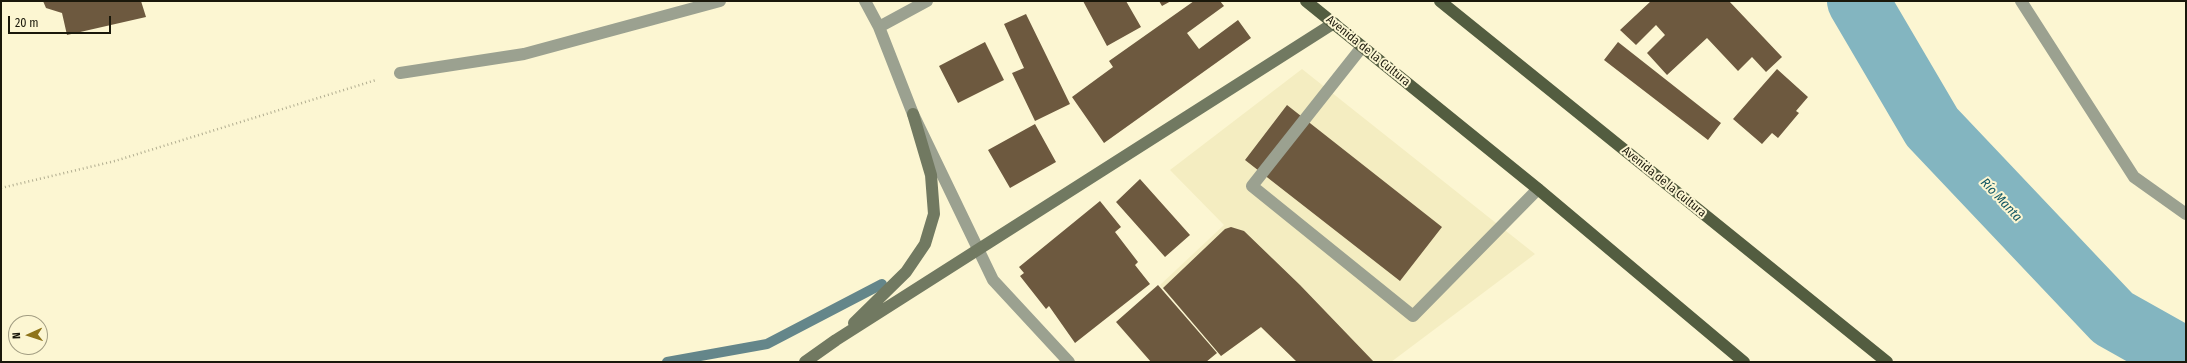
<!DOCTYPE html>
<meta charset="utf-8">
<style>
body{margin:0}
#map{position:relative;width:2187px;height:363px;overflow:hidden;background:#fcf6d2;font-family:"Fira Sans Condensed",sans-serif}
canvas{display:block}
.frame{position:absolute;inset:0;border:2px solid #1a180b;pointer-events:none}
.north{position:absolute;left:8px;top:315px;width:40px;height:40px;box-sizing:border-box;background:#fcf6d2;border:1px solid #a29d82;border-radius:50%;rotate:267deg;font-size:11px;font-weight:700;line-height:16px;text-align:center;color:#1a180b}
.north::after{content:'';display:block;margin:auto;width:14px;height:18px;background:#8f7419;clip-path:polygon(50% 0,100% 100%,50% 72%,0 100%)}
.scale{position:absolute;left:8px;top:16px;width:103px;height:18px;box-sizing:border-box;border:2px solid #1a180b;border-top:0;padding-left:5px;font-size:12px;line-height:14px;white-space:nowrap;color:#1a180b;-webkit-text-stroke:3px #fcf6d2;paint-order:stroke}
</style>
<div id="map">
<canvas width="2187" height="363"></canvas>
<div class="frame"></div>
<div class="north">N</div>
<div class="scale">20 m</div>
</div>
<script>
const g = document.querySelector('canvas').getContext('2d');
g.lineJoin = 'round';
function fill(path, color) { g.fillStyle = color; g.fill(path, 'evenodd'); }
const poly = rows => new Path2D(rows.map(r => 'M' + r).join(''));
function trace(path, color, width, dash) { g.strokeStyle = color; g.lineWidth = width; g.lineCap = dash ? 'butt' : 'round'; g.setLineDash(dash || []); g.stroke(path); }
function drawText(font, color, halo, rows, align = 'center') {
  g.font = font + ' "Fira Sans Condensed",sans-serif'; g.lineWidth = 4; g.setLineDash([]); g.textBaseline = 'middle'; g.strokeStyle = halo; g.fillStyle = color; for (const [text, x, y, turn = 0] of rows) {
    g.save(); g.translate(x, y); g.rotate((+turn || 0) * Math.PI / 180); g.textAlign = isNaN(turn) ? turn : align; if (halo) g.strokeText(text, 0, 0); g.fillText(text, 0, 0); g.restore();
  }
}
fill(poly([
 [1302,69,1535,254,1391,362,1297,362,1261,327,1221,356,1160,285,1224,225,1170,170]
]), '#f4edc1');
trace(poly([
 [667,362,767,344,882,284]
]), '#64868a', 10);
trace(poly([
 [1858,1,1932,127,2113,318,2186,359]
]), '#83b5c0', 62);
fill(poly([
 [43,1,141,1,146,17,67,35,62,13,46,8],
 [1083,1,1126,1,1141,27,1107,46],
 [1159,1,1171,1,1162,6],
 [1194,1,1220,1,1224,6,1187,33,1199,49,1238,20,1251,38,1104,143,1072,97,1113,67,1109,61],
 [1651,1,1729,1,1782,57,1766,72,1752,57,1738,71,1707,38,1667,75,1647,53,1665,35,1656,25,1636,45,1620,30],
 [1026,14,1070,104,1035,121,1012,73,1024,68,1004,24],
 [985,42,1004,80,958,103,939,66],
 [1618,42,1721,123,1708,140,1604,60],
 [1777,69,1808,97,1796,111,1799,113,1778,138,1772,133,1762,144,1733,119],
 [1287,105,1442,227,1400,281,1245,160],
 [1035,124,1056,162,1010,188,988,150],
 [1140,179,1190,235,1165,257,1116,202],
 [1100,201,1121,227,1115,232,1138,262,1135,265,1150,284,1075,343,1049,306,1046,309,1020,276,1024,273,1019,267],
 [1231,227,1244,231,1300,285,1374,362,1297,362,1261,327,1221,356,1163,288,1225,229],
 [1158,285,1217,353,1206,362,1151,362,1116,322]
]), '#6d593f');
trace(poly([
 [1,188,115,161,376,80]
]), '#b1ad90', 2.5, [1, 3]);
trace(poly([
 [2021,1,2134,177,2186,214],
 [1362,47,1252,186,1413,316,1538,189]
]), '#9ba190', 12);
trace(poly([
 [865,1,879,27,913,114,993,280,1069,362],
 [879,27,927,1],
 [400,73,524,54,720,1]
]), '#9ba190', 12);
trace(poly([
 [854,323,906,272,925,244,934,214,931,175,913,114],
 [805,362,836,340,1334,23]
]), '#717961', 12);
trace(poly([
 [1306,1,1538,189,1744,362],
 [1440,1,1887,362]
]), '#535d40', 12);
drawText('12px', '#1a180b', '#fcf6d2', [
 ["Avenida de la Cultura",1368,51,39],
 ["Avenida de la Cultura",1664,182,39]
]);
drawText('italic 13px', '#125764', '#fcf6d2', [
 ["Río Manta",2001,200,47]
]);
</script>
